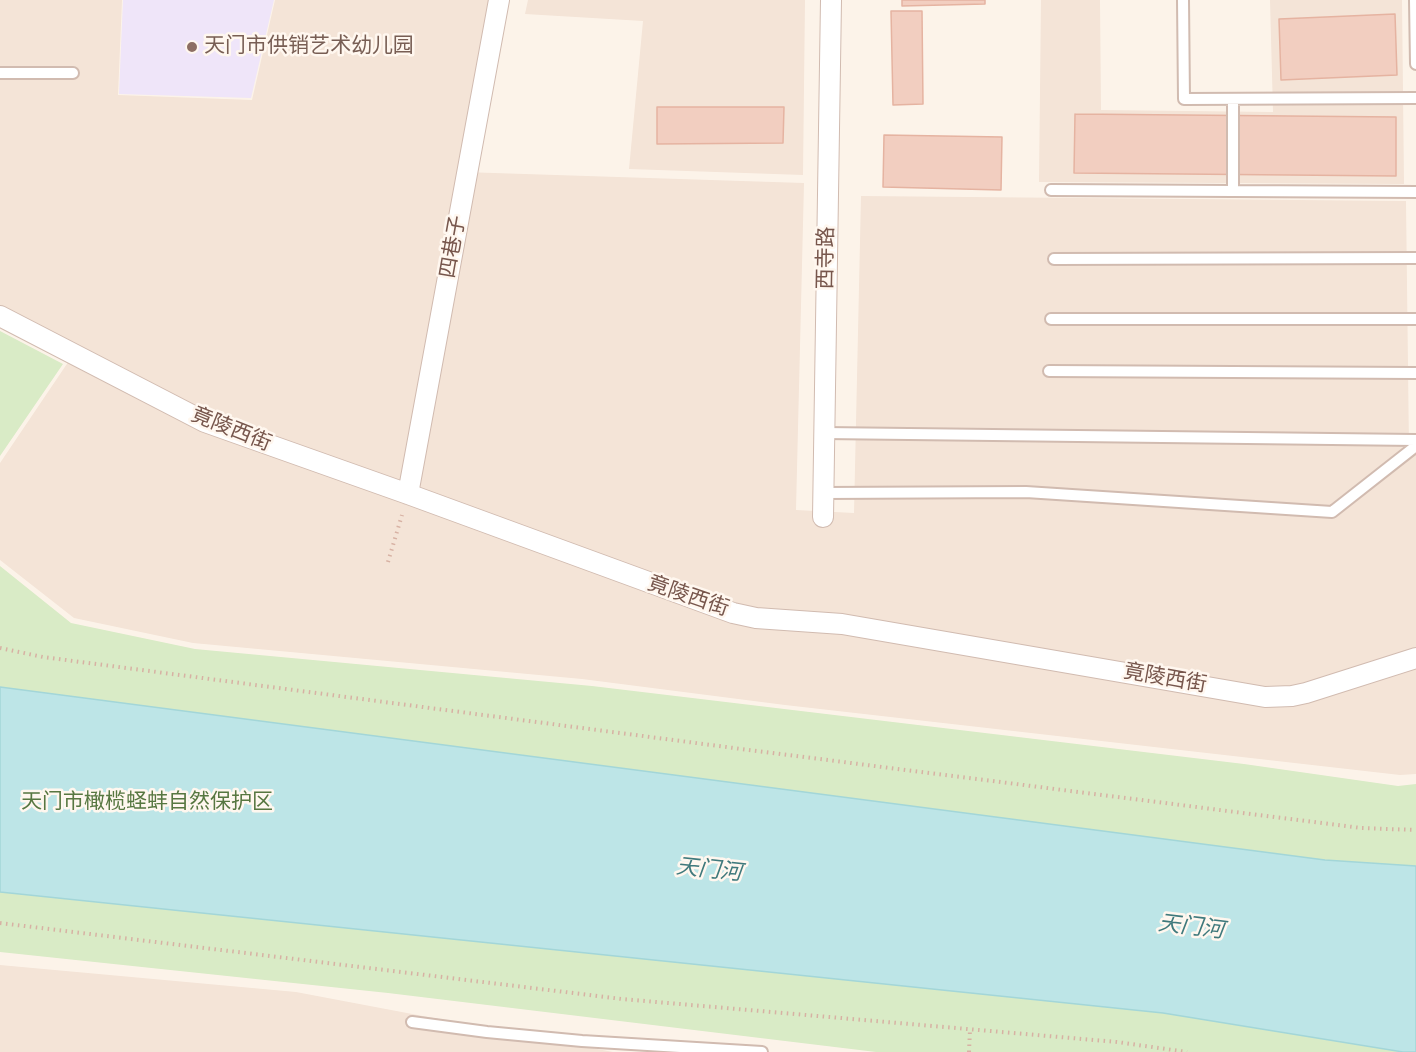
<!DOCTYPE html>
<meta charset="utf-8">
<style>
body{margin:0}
canvas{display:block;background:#fcf3e9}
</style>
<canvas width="1416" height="1052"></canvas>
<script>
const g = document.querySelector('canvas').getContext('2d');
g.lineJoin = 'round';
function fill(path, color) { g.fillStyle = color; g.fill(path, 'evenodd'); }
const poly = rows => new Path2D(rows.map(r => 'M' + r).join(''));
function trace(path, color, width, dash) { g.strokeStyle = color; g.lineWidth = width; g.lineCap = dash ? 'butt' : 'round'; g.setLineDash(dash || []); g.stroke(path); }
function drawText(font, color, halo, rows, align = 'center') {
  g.font = font + ' Roboto,"Noto Sans SC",sans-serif'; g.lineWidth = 5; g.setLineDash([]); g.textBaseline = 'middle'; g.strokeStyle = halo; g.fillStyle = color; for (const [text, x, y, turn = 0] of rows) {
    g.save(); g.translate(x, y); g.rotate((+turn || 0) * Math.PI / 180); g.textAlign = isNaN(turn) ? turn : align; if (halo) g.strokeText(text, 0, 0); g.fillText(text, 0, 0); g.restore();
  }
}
fill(poly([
 [0,0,122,0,118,95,252,100,275,0,491,0,463,172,804,183,796,510,854,513,861,196,1406,201,1409,449,1416,450,1416,774,1400,775,785,705,582,679,193,643,74,618,0,560,0,463,79,346,0,305],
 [528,0,805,0,803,175,629,169,643,21,525,14],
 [1041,0,1100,0,1101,110,1273,112,1270,0,1402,0,1404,184,1039,182],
 [0,965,296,992,613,1052,0,1052]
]), '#f4e4d7');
fill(poly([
 [123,0,274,0,251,98,119,94]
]), '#efe5f9');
fill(poly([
 [0,331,63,364,0,456],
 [0,566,71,623,195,649,592,686,1244,764,1398,786,1416,784,1416,1052,876,1052,388,993,0,952]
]), '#d9ebc6');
const water = poly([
 [0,687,1325,860,1416,866,1416,1052,1403,1052,1163,1013,0,892,0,687]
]);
fill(water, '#bde5e7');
trace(water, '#a3d6d8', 1.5);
const building = poly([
 [902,0,985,0,985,4,902,6,902,0],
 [891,11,922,11,923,104,893,105,891,11],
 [1395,14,1397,75,1281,80,1279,19,1395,14],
 [657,107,784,107,783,143,657,144,657,107],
 [1075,114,1396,117,1396,176,1074,173,1075,114],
 [884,135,1002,137,1001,190,883,187,884,135]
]);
fill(building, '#f2cec0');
trace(building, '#e5b3a1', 1.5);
const lane = poly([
 [1183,0,1184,99,1416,98],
 [1415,0,1416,64],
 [0,73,73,73],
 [1233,99,1233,191],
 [1051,190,1416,192],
 [1054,259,1416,258],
 [1051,319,1416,319],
 [1049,371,1416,373],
 [824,433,1416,440],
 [823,493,1026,492,1332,512,1416,446],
 [412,1022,487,1032,582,1041,762,1052]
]);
const street = poly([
 [0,316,205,422,408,494,733,613,756,618,842,624,1265,697,1292,696,1306,693,1416,658],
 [408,494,499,0],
 [823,517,831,0]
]);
trace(lane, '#d1bbb0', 14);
trace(street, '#d1bbb0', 22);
trace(poly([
 [388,562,402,515],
 [0,648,43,657,749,750,1361,828,1416,830],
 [0,923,622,999,1117,1042,1187,1052],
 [969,1052,970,1030]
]), '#d7b1a3', 4, [1.5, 4.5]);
trace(lane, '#fff', 10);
trace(street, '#fff', 20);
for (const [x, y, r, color] of [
 [192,47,6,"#8d6e63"]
]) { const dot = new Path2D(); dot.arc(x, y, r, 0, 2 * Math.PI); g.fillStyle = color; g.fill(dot); trace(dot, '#fff7ef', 2); }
drawText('21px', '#785e54', '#fff7ef', [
 ["天门市供销艺术幼儿园",204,47]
], 'left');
drawText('21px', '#77564c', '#fff7ef', [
 ["四巷子",454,247,-80],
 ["西寺路",827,258,-89],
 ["竟陵西街",231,430,22],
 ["竟陵西街",688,597,19],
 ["竟陵西街",1165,679,10]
]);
drawText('21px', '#577741', '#fff7ef', [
 ["天门市橄榄蛏蚌自然保护区",147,803]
]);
drawText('italic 22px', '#3f797c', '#fff7ef', [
 ["天门河",709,871,6],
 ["天门河",1191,928,7]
]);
</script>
